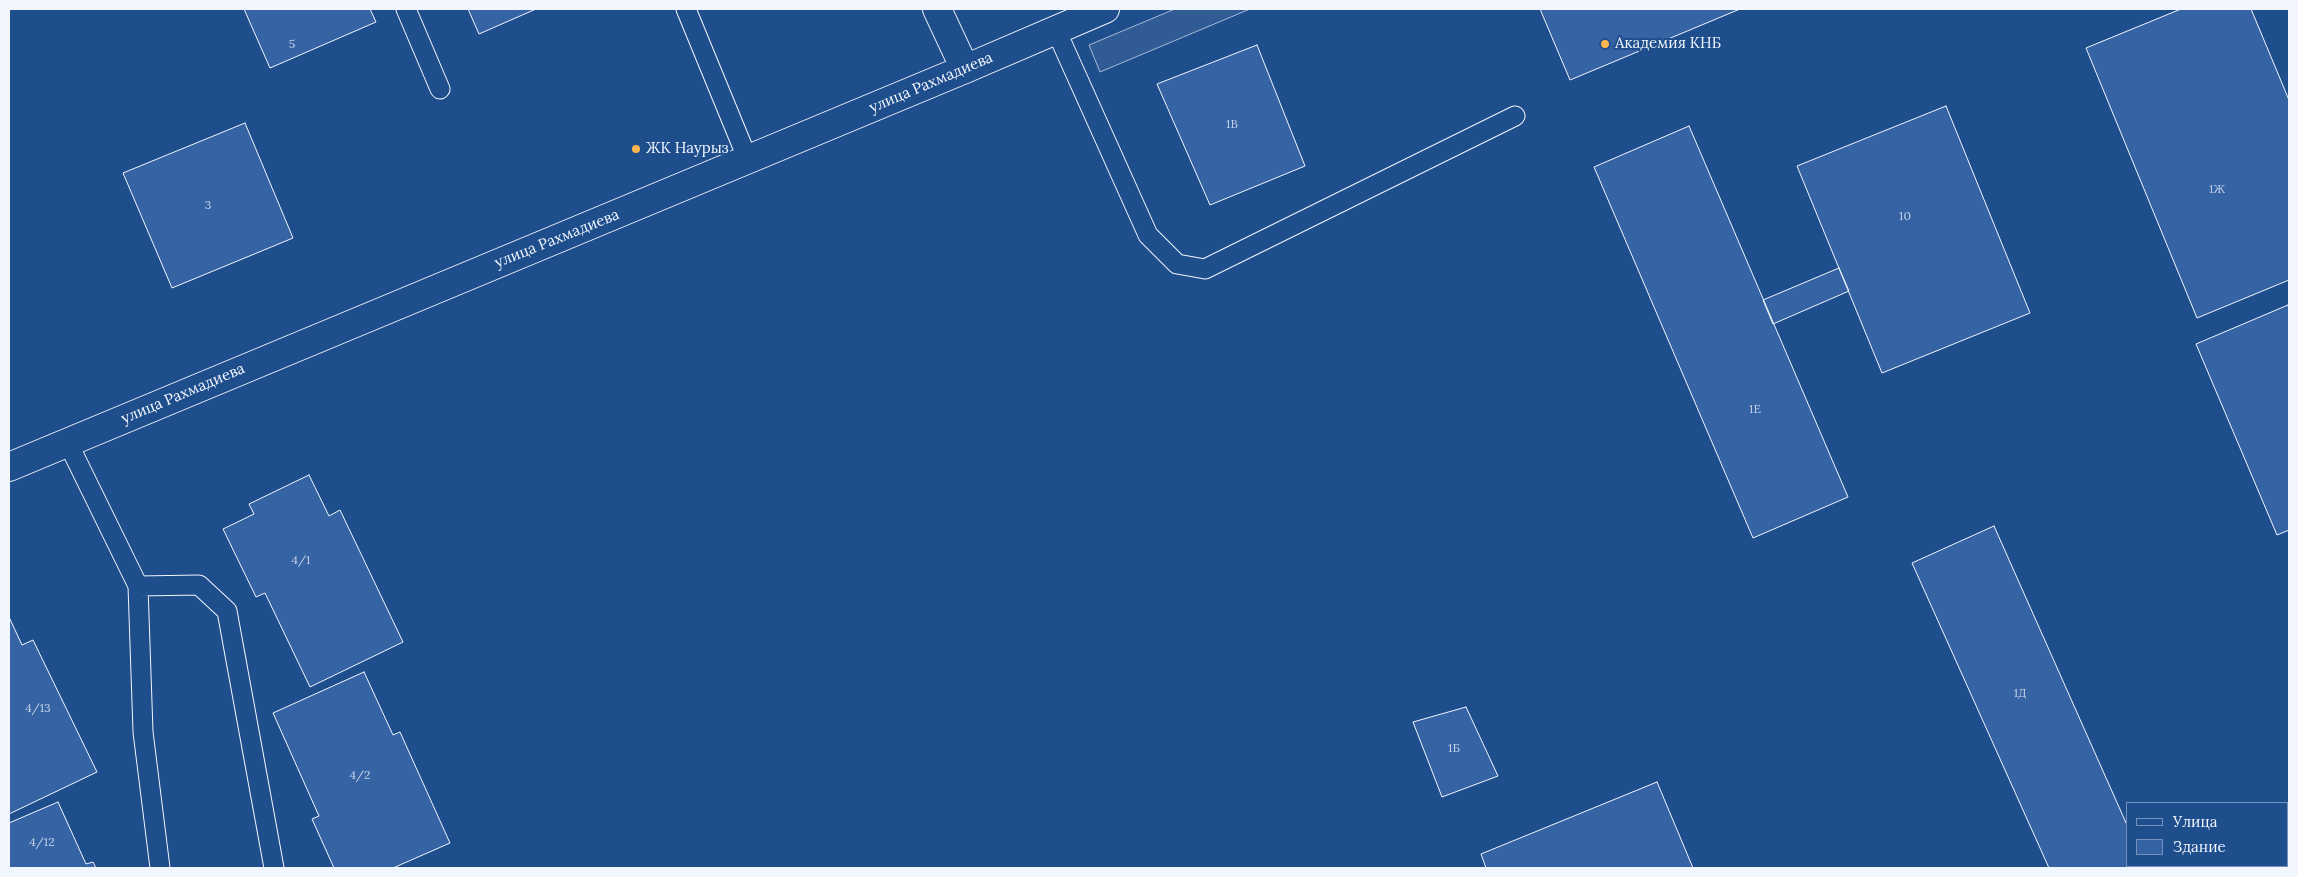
<!DOCTYPE html>
<meta charset="utf-8">
<style>
body{margin:0}
#map{position:relative;width:2298px;height:877px;overflow:hidden;background:#1f4e8c;font-family:Lora,serif}
canvas{display:block}
.frame{position:absolute;inset:0;border:10px solid #f2f6ff;pointer-events:none}
.legend{position:absolute;left:2126px;top:802px;width:162px;height:65px;box-sizing:border-box;background:#1f4e8c;border:1px solid #7391ba;margin:0;padding:6px 9px;list-style:none;font-size:15px;color:#f2f6ff}
.legend li{display:flex;align-items:center;gap:10px;height:25px}
.legend b{width:25px;border:1px solid #7391ba}
</style>
<div id="map">
<canvas width="2298" height="877"></canvas>
<div class="frame"></div>
<ul class="legend">
<li><b style="height:6px;background:#1f4e8c"></b>Улица</li>
<li><b style="height:14px;background:#3563a3"></b>Здание</li>
</ul>
</div>
<script>
const g = document.querySelector('canvas').getContext('2d');
g.lineJoin = 'round';
function fill(path, color) { g.fillStyle = color; g.fill(path, 'evenodd'); }
const poly = rows => new Path2D(rows.map(r => 'M' + r).join(''));
function trace(path, color, width, dash) { g.strokeStyle = color; g.lineWidth = width; g.lineCap = dash ? 'butt' : 'round'; g.setLineDash(dash || []); g.stroke(path); }
function drawText(font, color, halo, rows, align = 'center') {
  g.font = font + ' Lora,serif'; g.lineWidth = 4; g.setLineDash([]); g.textBaseline = 'middle'; g.strokeStyle = halo; g.fillStyle = color; for (const [text, x, y, turn = 0] of rows) {
    g.save(); g.translate(x, y); g.rotate((+turn || 0) * Math.PI / 180); g.textAlign = isNaN(turn) ? turn : align; if (halo) g.strokeText(text, 0, 0); g.fillText(text, 0, 0); g.restore();
  }
}
const built = poly([
 [1175,9,1250,9,1100,72,1089,45,1175,9]
]);
fill(built, '#305b95');
trace(built, '#a8bbd7', 1);
const building = poly([
 [244,9,370,9,376,22,270,68,244,9],
 [468,9,536,9,479,34,468,9],
 [1540,9,1740,9,1570,80,1540,9],
 [2181,9,2251,9,2289,100,2289,280,2197,318,2086,48,2181,9],
 [1257,45,1305,166,1210,205,1157,84,1257,45],
 [1946,106,2030,313,1882,373,1797,166,1946,106],
 [245,123,293,238,172,288,123,173,245,123],
 [1689,126,1848,497,1753,538,1594,167,1689,126],
 [1839,268,1849,291,1773,324,1763,300,1839,268],
 [2288,305,2289,309,2289,530,2277,535,2196,344,2288,305],
 [309,475,329,516,340,510,403,642,310,687,265,593,256,597,223,529,254,514,249,504,309,475],
 [1994,526,2127,825,2127,866,2145,866,2146,868,2049,868,1912,563,1994,526],
 [9,617,22,645,33,640,97,772,9,814,9,617],
 [364,672,393,735,400,732,450,843,393,868,334,868,312,819,319,816,273,713,364,672],
 [1466,707,1498,776,1442,797,1413,722,1466,707],
 [1657,782,1693,868,1486,868,1481,854,1657,782],
 [58,802,86,864,93,862,96,868,9,868,9,823,58,802]
]);
fill(building, '#3563a3');
trace(building, '#f2f6ff', 1);
const service = poly([
 [406,9,440,89],
 [686,9,748,160],
 [1056,30,1148,235,1177,264,1205,269,1515,116],
 [68,443,138,586,143,732,160,868],
 [138,586,199,585,227,611,274,868]
]);
const minor = poly([
 [937,9,965,69]
]);
const tertiary = poly([
 [9,467,965,69,1105,9]
]);
trace(service, '#f2f6ff', 21);
trace(minor, '#f2f6ff', 30);
trace(tertiary, '#f2f6ff', 30);
trace(service, '#1f4e8c', 19);
trace(minor, '#1f4e8c', 28);
trace(tertiary, '#1f4e8c', 28);
for (const [x, y, r, color] of [
 [1605,44,5,"#ffb74d"],
 [636,149,5,"#ffb74d"]
]) { const dot = new Path2D(); dot.arc(x, y, r, 0, 2 * Math.PI); g.fillStyle = color; g.fill(dot); trace(dot, '#1f4e8c', 2); }
drawText('12px', '#c3d1e8', null, [
 ["5",292,45],
 ["1В",1232,125],
 ["1Ж",2217,190],
 ["3",208,206],
 ["10",1905,217],
 ["1Е",1755,410],
 ["4/1",301,561],
 ["1Д",2020,694],
 ["4/13",38,709],
 ["1Б",1454,749],
 ["4/2",360,776],
 ["4/12",42,843]
]);
drawText('15px', '#f2f6ff', '#1f4e8c', [
 ["Академия КНБ",1615,44],
 ["ЖК Наурыз",646,149]
], 'left');
drawText('15px', '#f2f6ff', '#1f4e8c', [
 ["улица Рахмадиева",931,83,-23],
 ["улица Рахмадиева",557,239,-22],
 ["улица Рахмадиева",183,394,-23]
]);
</script>
